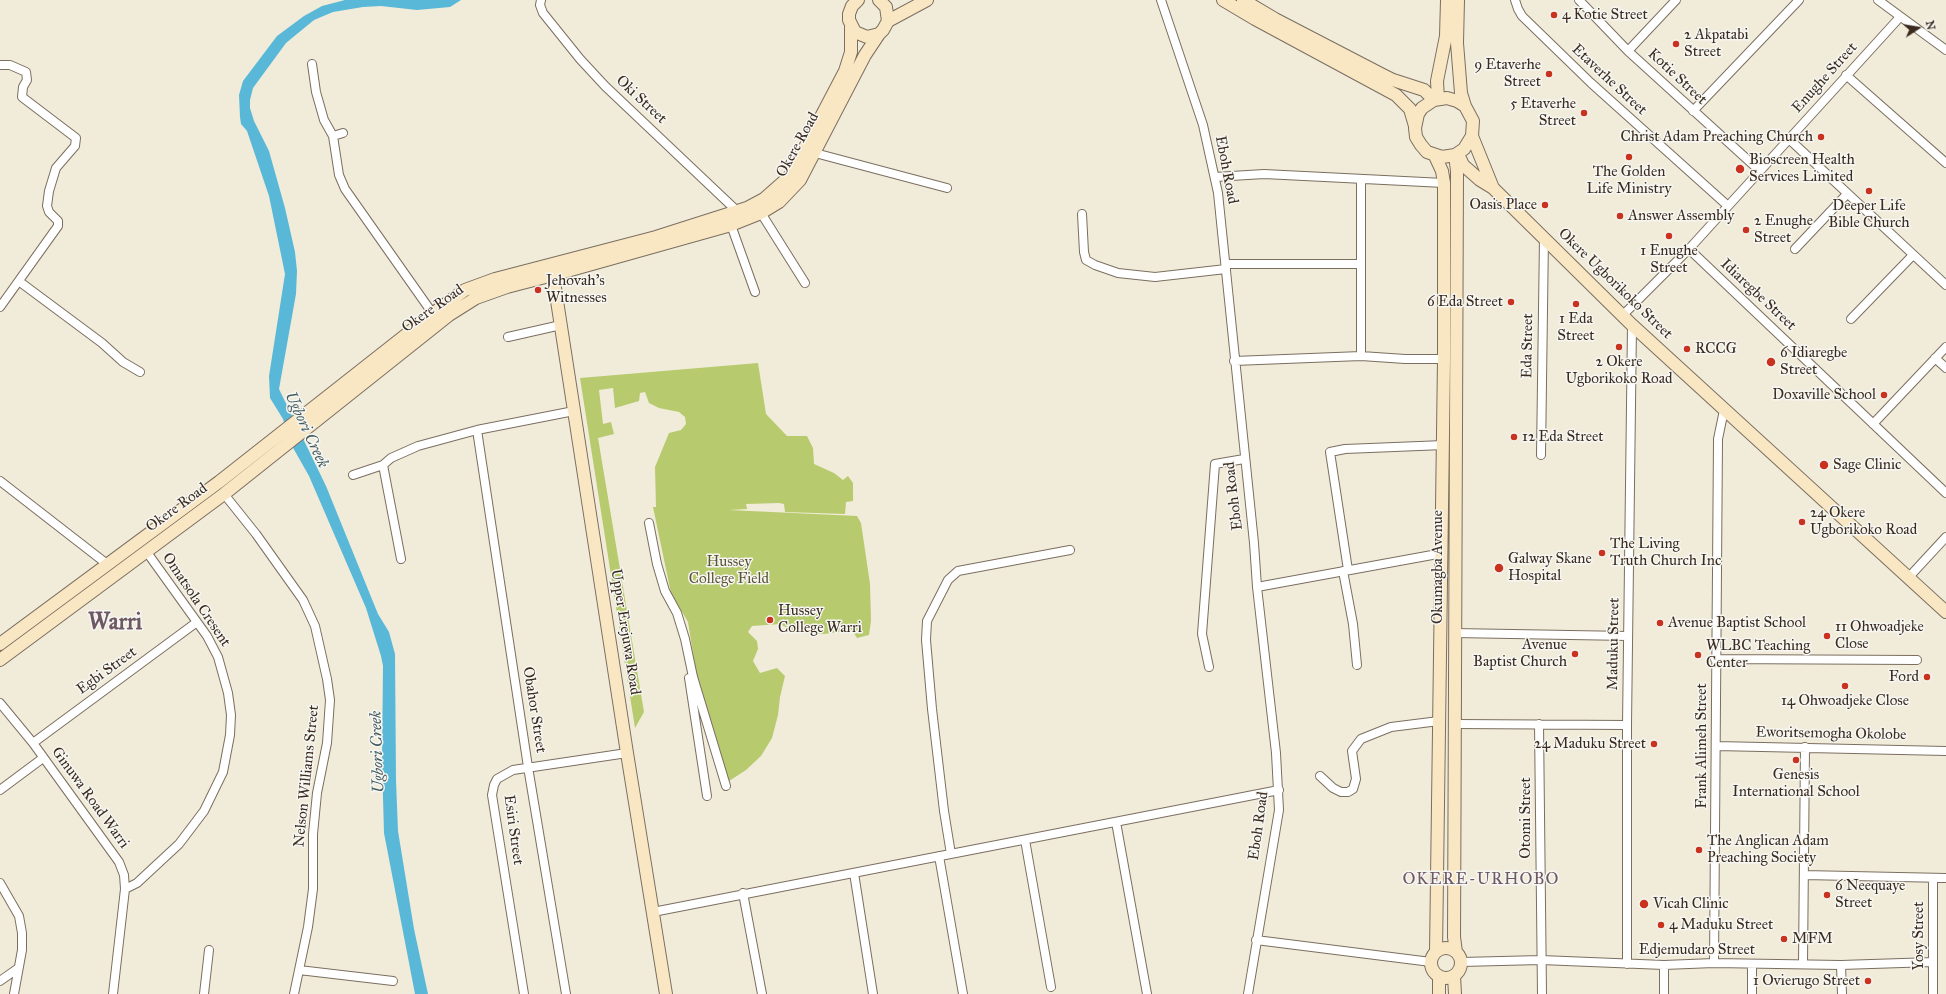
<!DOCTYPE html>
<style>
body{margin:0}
#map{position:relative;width:1946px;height:994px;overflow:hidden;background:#f1ecda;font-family:"IM FELL Great Primer",serif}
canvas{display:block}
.north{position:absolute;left:1898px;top:8px;width:40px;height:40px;-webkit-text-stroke:3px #f6f6f2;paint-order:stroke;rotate:78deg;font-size:11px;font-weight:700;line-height:16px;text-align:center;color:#3b2a1e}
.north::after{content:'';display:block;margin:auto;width:14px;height:18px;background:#3b2a1e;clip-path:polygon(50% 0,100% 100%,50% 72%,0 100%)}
</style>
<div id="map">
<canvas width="1946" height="994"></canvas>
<div class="north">N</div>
</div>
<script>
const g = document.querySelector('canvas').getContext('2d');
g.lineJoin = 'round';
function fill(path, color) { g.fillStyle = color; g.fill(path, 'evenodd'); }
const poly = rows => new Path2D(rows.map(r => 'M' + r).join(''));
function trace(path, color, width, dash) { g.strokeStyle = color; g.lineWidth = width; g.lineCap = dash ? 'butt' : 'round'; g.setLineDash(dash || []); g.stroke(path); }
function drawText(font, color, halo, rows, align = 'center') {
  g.font = font + ' "IM FELL Great Primer",serif'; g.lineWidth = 3; g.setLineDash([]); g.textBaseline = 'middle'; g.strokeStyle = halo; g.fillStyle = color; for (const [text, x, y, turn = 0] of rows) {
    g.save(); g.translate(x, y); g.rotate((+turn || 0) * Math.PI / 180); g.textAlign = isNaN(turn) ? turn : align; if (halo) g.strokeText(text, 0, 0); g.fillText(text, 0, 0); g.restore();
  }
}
fill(poly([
 [758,363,766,414,787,436,807,436,813,448,814,464,834,473,843,480,848,476,853,483,853,501,846,502,845,514,785,512,784,504,779,503,746,504,747,509,729,510,857,516,861,523,870,584,871,621,869,635,857,638,852,630,824,634,802,633,791,630,780,624,752,626,748,632,757,641,758,649,753,661,760,673,777,668,785,676,780,697,778,715,772,738,761,756,746,770,726,783,697,678,688,622,671,593,653,507,656,507,655,467,669,433,681,430,686,424,685,417,679,412,659,408,649,403,645,392,640,393,639,401,615,408,613,388,599,390,603,424,611,422,614,434,598,438,644,712,635,728,580,378]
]), '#b7ca6d');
fill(poly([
 [345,0,461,0,450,7,417,10,381,6,363,7,333,12,314,20,286,43,253,88,250,100,250,108,254,121,269,151,285,208,295,252,297,271,296,294,279,389,326,486,378,614,389,632,395,654,396,780,398,831,414,929,428,994,415,994,384,833,382,762,383,666,381,656,366,608,309,476,292,446,283,419,270,398,269,376,285,274,269,196,247,131,241,124,240,117,239,95,243,81,277,36,304,16,322,6]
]), '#59b8d8');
const street = poly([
 [541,0,540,5,543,13,580,59,605,86,737,211],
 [1161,0,1203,125,1218,193,1254,543,1257,587,1276,753,1279,810,1248,994],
 [1515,0,1518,9,1522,16,1591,83,1728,206],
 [1579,0,1628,51,1760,171],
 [1878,0,1946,50],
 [1628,51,1676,0],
 [312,64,316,92,324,120,333,136],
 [0,65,10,65,26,72,27,80,23,87,22,97,76,138,75,146,56,168,49,191,47,206,49,212,58,221,58,226,0,307],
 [1846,75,1946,163],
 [1693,111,1799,0],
 [343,133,333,136,339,175,345,189,433,314],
 [1789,139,1946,285],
 [815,153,947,188],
 [1215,177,1264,174,1444,183],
 [1361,179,1361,356],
 [761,213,805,283],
 [1082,214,1084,252,1086,260,1095,265,1118,273,1155,277,1226,269],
 [731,225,755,292],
 [1689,249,1946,493],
 [1795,249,1847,194],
 [1226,264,1360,264],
 [20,282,102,343,123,362,140,372],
 [1623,315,1689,249,1900,17],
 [1851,319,1913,255],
 [508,337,561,325],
 [1935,358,1946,368],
 [1234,361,1361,356,1405,359,1444,359],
 [1873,424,1946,347],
 [477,430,528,767,566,994],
 [1541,455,1544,237],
 [353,475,383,465],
 [0,481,107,564],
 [224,494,256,534,303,600,315,626,327,679,330,700,327,743,317,793,313,834,313,889,308,927,294,994],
 [649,523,657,564,665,591,677,613,685,639,693,677,726,786],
 [401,559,383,465,391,458,418,446,477,430,574,411],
 [1348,570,1330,452,1345,449,1444,445],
 [1343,571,1353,624,1357,665],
 [1909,577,1946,537],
 [1257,587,1443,553],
 [1454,633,1628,636],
 [1715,659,1917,660],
 [1209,667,1202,634,1215,464,1244,459],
 [689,678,707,796],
 [0,703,33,743,119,862,124,875,125,889,113,994],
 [1455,724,1627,725],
 [1539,724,1542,994],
 [33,743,197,622],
 [1716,746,1946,751],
 [1320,776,1333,788,1341,792,1348,792,1353,789,1356,779,1352,751,1361,739,1391,727,1439,721],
 [0,790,43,758],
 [1116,822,1147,994],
 [1025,840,1051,987],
 [951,854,944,811,932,709,926,640,927,621,948,580,958,571,1070,550],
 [939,856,963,994],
 [854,873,873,994],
 [1804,875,1946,878],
 [0,883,19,916,22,933,22,950,14,994],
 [125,889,137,883,179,844,204,811,223,772,230,735,231,715,228,693,218,657,207,636,146,551],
 [743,893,762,994],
 [653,912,1279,790],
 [1256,940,1431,962],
 [1461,962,1541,960,1664,965,1714,963,1841,965,1933,962],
 [1714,963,1718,439,1724,410],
 [1627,964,1627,725,1632,325],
 [1752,964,1752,994],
 [1803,964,1805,747],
 [1664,965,1664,994],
 [1841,965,1842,994],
 [299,970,393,981],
 [0,981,17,969],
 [204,994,209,950],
 [524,994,492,795,494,785,497,779,513,770,627,753],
 [1933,994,1933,878]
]);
const secondary = poly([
 [858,0,852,6,849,14,849,20,855,32,867,37,879,34,883,30,888,21,886,7,879,0],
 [1223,0,1255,19,1396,95,1410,109,1415,126],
 [1243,0,1275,19,1381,74,1393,80,1424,90,1434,100],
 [1458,0,1457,43,1461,93,1465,106,1473,121,1472,136,1464,149,1455,155,1442,157,1427,152,1421,145,1416,137,1415,128,1418,114,1422,108,1434,100,1447,98,1457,101,1465,106],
 [888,21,927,0],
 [1438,99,1437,81,1446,36,1447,0],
 [1472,136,1493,188],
 [1458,154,1463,165,1480,180,1493,188,1632,325,1946,612],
 [1455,155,1457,171,1454,937,1456,952],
 [1435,156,1442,171,1444,183,1444,359,1436,952],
 [553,275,627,753,666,994],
 [0,644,219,482,435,312,465,290,495,279,656,237,747,208,764,199,790,176,845,71,851,52,851,27],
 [0,660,224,494,449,315,476,298,507,287,553,275,731,225,761,213,779,202,800,180,865,55,879,34],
 '1431 963a15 15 0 1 1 30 0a15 15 0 1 1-30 0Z',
 [1439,976,1439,994],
 [1454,976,1455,994]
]);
trace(street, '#7b6e60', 10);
trace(secondary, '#7b6e60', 14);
trace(street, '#fff', 8);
trace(secondary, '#f9e7c3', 12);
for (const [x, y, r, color] of [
 [1554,15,4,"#c8321e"],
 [1676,44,4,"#c8321e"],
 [1549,74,4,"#c8321e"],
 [1584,113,4,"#c8321e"],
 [1821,137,4,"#c8321e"],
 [1629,157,4,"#c8321e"],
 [1740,169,5,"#c8321e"],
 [1869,191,4,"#c8321e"],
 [1545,205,4,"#c8321e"],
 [1620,216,4,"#c8321e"],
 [1746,230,4,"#c8321e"],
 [1669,236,4,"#c8321e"],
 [538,290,4,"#c8321e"],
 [1511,302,4,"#c8321e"],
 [1576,304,4,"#c8321e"],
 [1619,347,4,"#c8321e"],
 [1687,349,4,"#c8321e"],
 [1771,362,5,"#c8321e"],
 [1884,395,4,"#c8321e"],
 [1514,437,4,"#c8321e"],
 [1824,465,5,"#c8321e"],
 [1802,522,4,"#c8321e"],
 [1602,553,4,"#c8321e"],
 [1499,568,5,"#c8321e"],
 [770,620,4,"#c8321e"],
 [1660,623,4,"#c8321e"],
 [1827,636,4,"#c8321e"],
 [1575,654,4,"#c8321e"],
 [1698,655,4,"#c8321e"],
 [1927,677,4,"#c8321e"],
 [1845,686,4,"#c8321e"],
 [1654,744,4,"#c8321e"],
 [1796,760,4,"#c8321e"],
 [1699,850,4,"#c8321e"],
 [1827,895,4,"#c8321e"],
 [1644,904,5,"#c8321e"],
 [1661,925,4,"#c8321e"],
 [1784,939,4,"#c8321e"],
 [1868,981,4,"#c8321e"]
]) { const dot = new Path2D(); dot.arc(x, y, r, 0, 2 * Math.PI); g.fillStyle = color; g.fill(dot); trace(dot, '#f6f6f2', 1.5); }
drawText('15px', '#3b2a1e', '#f6f6f2', [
 ["4 Kotie Street",1562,15],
 ["2 Akpatabi",1684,35],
 ["Street",1684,52],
 ["9 Etaverhe",1541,65,"right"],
 ["Street",1541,82,"right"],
 ["5 Etaverhe",1576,104,"right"],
 ["Street",1576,121,"right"],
 ["Christ Adam Preaching Church",1813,137,"right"],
 ["Bioscreen Health",1749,160],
 ["Services Limited",1749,177],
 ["The Golden",1629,172,"center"],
 ["Life Ministry",1629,189,"center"],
 ["Oasis Place",1537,205,"right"],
 ["Deeper Life",1869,206,"center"],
 ["Bible Church",1869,223,"center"],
 ["Answer Assembly",1628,216],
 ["2 Enughe",1754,221],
 ["Street",1754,238],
 ["1 Enughe",1669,251,"center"],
 ["Street",1669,268,"center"],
 ["Jehovah's",546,281],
 ["Witnesses",546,298],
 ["6 Eda Street",1503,302,"right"],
 ["1 Eda",1576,319,"center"],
 ["Street",1576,336,"center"],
 ["RCCG",1695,349],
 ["6 Idiaregbe",1780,353],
 ["Street",1780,370],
 ["2 Okere",1619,362,"center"],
 ["Ugborikoko Road",1619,379,"center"],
 ["Doxaville School",1876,395,"right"],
 ["12 Eda Street",1522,437],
 ["Sage Clinic",1833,465],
 ["24 Okere",1810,513],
 ["Ugborikoko Road",1810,530],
 ["The Living",1610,544],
 ["Truth Church Inc",1610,561],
 ["Galway Skane",1508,559],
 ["Hospital",1508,576],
 ["Hussey",778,611],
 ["College Warri",778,628],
 ["Avenue Baptist School",1668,623],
 ["11 Ohwoadjeke",1835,627],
 ["Close",1835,644],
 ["Avenue",1567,645,"right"],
 ["Baptist Church",1567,662,"right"],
 ["WLBC Teaching",1706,646],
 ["Center",1706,663],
 ["Ford",1919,677,"right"],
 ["14 Ohwoadjeke Close",1845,701,"center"],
 ["24 Maduku Street",1646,744,"right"],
 ["Genesis",1796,775,"center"],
 ["International School",1796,792,"center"],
 ["The Anglican Adam",1707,841],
 ["Preaching Society",1707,858],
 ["6 Neequaye",1835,886],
 ["Street",1835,903],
 ["Vicah Clinic",1653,904],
 ["4 Maduku Street",1669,925],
 ["MFM",1792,939],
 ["1 Ovierugo Street",1860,981,"right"]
], 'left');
drawText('15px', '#3b2a1e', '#f6f6f2', [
 ["Kotie Street",1677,77,43],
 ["Enughe Street",1825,78,-48],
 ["Etaverhe Street",1609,80,43],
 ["Oki Street",641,100,43],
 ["Okere Road",798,145,-61],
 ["Eboh Road",1226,170,79],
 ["Okere Ugborikoko Street",1615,284,44],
 ["Idiaregbe Street",1758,295,43],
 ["Okere Road",433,309,-35],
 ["Eda Street",1528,346,-89],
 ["Eboh Road",1234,496,-97],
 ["Okere Road",177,508,-36],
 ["Okumagba Avenue",1438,567,-90],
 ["Omatsola Cresent",196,600,56],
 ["Upper Erejuwa Road",625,632,81],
 ["Maduku Street",1614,644,-89],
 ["Egbi Street",107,671,-36],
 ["Obahor Street",534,710,81],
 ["Eworitsemogha Okolobe",1831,734,1],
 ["Frank Alimeh Street",1702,746,-90],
 ["Nelson Williams Street",307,776,-84],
 ["Ginuwa Road Warri",90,798,54],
 ["Otomi Street",1526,818,-90],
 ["Eboh Road",1259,826,-82],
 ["Esiri Street",513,830,82],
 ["Yosy Street",1919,936,-90],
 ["Edjemudaro Street",1697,950]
]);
drawText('15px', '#5a5232', '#f6f6f2', [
 ["Hussey",729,562],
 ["College Field",729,579]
]);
drawText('italic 16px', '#465c5f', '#f6f6f2', [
 ["Ugbori Creek",306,430,65],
 ["Ugbori Creek",378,752,-92]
]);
g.letterSpacing = '1px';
drawText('17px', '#6e5864', '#f6f6f2', [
 ["OKERE-URHOBO",1481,880]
]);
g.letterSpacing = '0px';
drawText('bold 23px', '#6e5864', '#f6f6f2', [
 ["Warri",115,623]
]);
</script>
